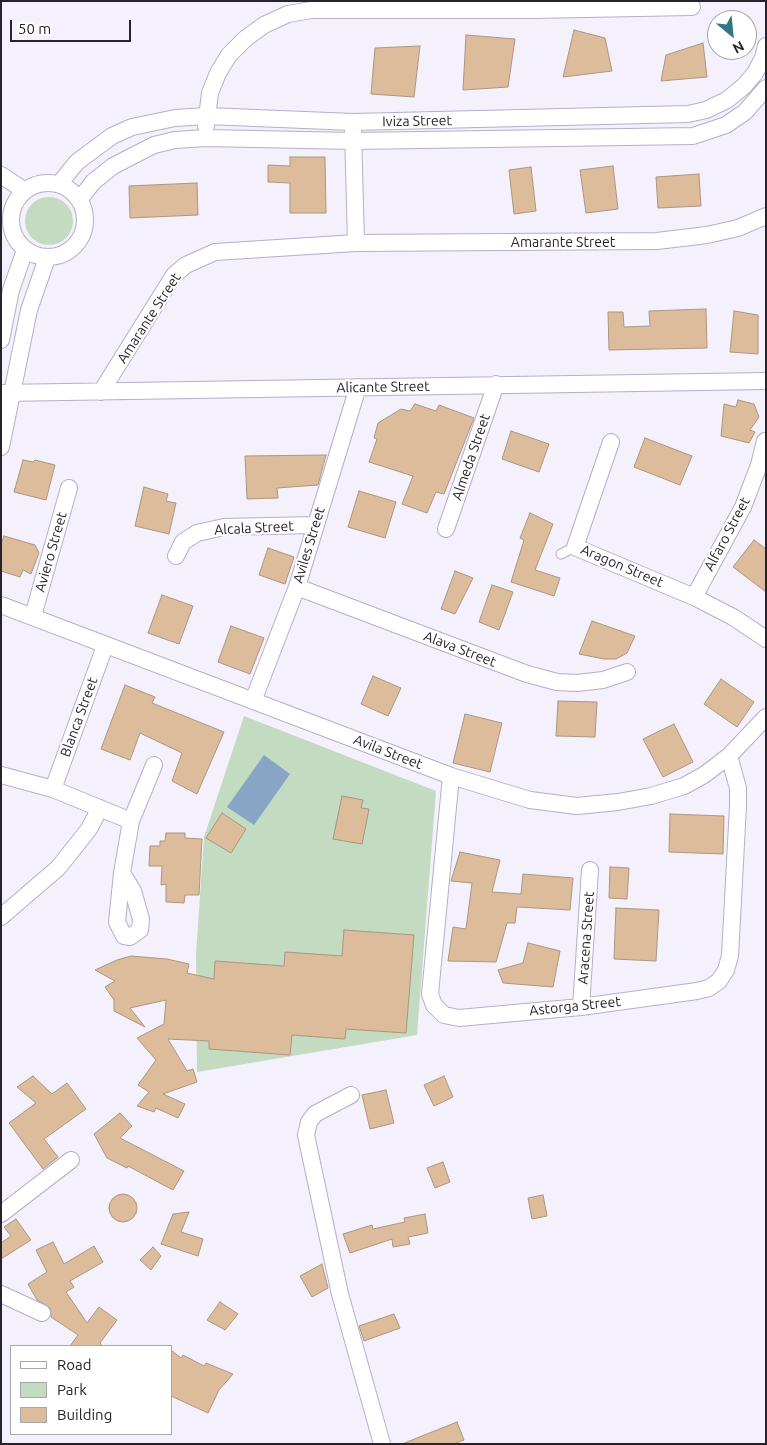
<!DOCTYPE html>
<style>
body{margin:0}
#map{position:relative;width:767px;height:1445px;overflow:hidden;background:#f4f0fc;font-family:Ubuntu,sans-serif}
canvas{display:block}
.frame{position:absolute;inset:0;border:2px solid #26232d;pointer-events:none}
.legend{position:absolute;left:10px;top:1345px;width:162px;height:90px;box-sizing:border-box;background:#fff;border:1px solid #a8a7ab;margin:0;padding:6px 9px;list-style:none;font-size:15px;color:#26232d}
.legend li{display:flex;align-items:center;gap:10px;height:25px}
.legend b{width:25px;border:1px solid #a8a7ab}
.north{position:absolute;left:707px;top:10px;width:50px;height:50px;box-sizing:border-box;background:#fff;border:1px solid #a8a7ab;border-radius:50%;rotate:152deg;font-size:14px;font-weight:700;line-height:20px;text-align:center;color:#26232d}
.north::after{content:'';display:block;margin:auto;width:18px;height:22px;background:#337587;clip-path:polygon(50% 0,100% 100%,50% 72%,0 100%)}
.scale{position:absolute;left:10px;top:20px;width:121px;height:22px;box-sizing:border-box;border:2px solid #26232d;border-top:0;padding-left:6px;font-size:15px;line-height:18px;white-space:nowrap;color:#26232d;-webkit-text-stroke:4px #fff;paint-order:stroke}
</style>
<div id="map">
<canvas width="767" height="1445"></canvas>
<div class="frame"></div>
<ul class="legend">
<li><b style="height:6px;background:#fff"></b>Road</li>
<li><b style="height:14px;background:#c2dbc1"></b>Park</li>
<li><b style="height:14px;background:#dcbc9b"></b>Building</li>
</ul>
<div class="north">N</div>
<div class="scale">50 m</div>
</div>
<script>
const g = document.querySelector('canvas').getContext('2d');
g.lineJoin = 'round';
function fill(path, color) { g.fillStyle = color; g.fill(path, 'evenodd'); }
const poly = rows => new Path2D(rows.map(r => 'M' + r).join(''));
function trace(path, color, width, dash) { g.strokeStyle = color; g.lineWidth = width; g.lineCap = dash ? 'butt' : 'round'; g.setLineDash(dash || []); g.stroke(path); }
function drawText(font, color, halo, rows, align = 'center') {
  g.font = font + ' Ubuntu,sans-serif'; g.lineWidth = 4.5; g.setLineDash([]); g.textBaseline = 'middle'; g.strokeStyle = halo; g.fillStyle = color; for (const [text, x, y, turn = 0] of rows) {
    g.save(); g.translate(x, y); g.rotate((+turn || 0) * Math.PI / 180); g.textAlign = isNaN(turn) ? turn : align; if (halo) g.strokeText(text, 0, 0); g.fillText(text, 0, 0); g.restore();
  }
}
fill(poly([
 '25 221a24 24 0 1 1 48 0a24 24 0 1 1-48 0Z',
 [244,716,436,791,417,1035,197,1072,196,955,204,837]
]), '#c2dbc1');
fill(poly([
 [264,755,290,774,254,825,227,807]
]), '#89a5c5');
const building = poly([
 [574,30,605,38,612,71,563,77,574,30],
 [466,35,515,39,508,87,463,90,466,35],
 [703,43,707,77,661,81,666,55,703,43],
 [420,46,414,97,371,94,375,48,420,46],
 [290,157,325,157,326,213,290,213,290,183,268,182,268,165,290,166,290,157],
 [613,166,618,209,586,213,580,170,613,166],
 [531,167,536,211,514,214,509,170,531,167],
 [699,174,701,206,658,208,656,177,699,174],
 [197,183,198,215,130,218,129,186,197,183],
 [706,309,707,348,609,350,608,312,623,312,624,327,650,326,649,311,706,309],
 [734,311,758,315,758,354,730,352,734,311],
 [738,400,754,404,759,417,750,430,755,432,749,443,721,436,724,404,736,407,738,400],
 [415,404,436,411,439,405,474,418,444,494,436,492,427,513,402,504,413,476,369,462,377,439,374,438,378,423,401,409,410,411,415,404],
 [511,431,549,444,539,472,502,459,511,431],
 [645,438,692,456,680,485,634,467,645,438],
 [326,455,318,485,277,488,278,498,247,499,245,456,326,455],
 [23,460,33,462,35,460,55,465,46,500,14,492,23,460],
 [144,487,168,494,166,501,176,503,169,534,135,526,144,487],
 [359,491,396,502,385,538,348,527,359,491],
 [530,513,553,524,535,570,560,578,554,596,511,582,524,540,520,538,530,513],
 [4,536,35,545,39,553,31,574,23,570,20,577,1,571,1,545,4,536],
 [754,540,766,549,766,592,733,567,754,540],
 [268,548,294,557,285,584,259,575,268,548],
 [455,571,473,578,455,614,441,609,455,571],
 [492,585,513,592,499,630,479,622,492,585],
 [162,595,193,606,179,644,148,633,162,595],
 [592,621,635,636,627,653,616,659,604,659,579,654,592,621],
 [231,626,264,638,250,674,218,662,231,626],
 [373,676,401,688,388,716,361,704,373,676],
 [721,679,754,702,737,727,704,704,721,679],
 [125,685,155,697,152,703,224,732,197,794,172,781,182,753,140,733,130,760,101,749,125,685],
 [558,701,597,702,595,737,556,736,558,701],
 [465,714,502,723,490,772,453,763,465,714],
 [674,724,693,762,663,777,643,739,674,724],
 [342,796,363,800,361,808,369,809,362,844,333,839,342,796],
 [222,813,246,829,231,853,206,838,222,813],
 [670,814,724,816,723,854,669,852,670,814],
 [166,833,185,833,185,838,202,839,199,895,185,895,184,903,166,902,166,884,161,885,162,866,149,866,150,846,160,846,160,841,165,841,166,833],
 [460,852,500,860,492,892,521,894,523,874,573,878,570,910,517,907,515,923,507,923,496,962,448,961,453,927,466,929,472,883,451,881,460,852],
 [610,867,629,868,627,899,609,898,610,867],
 [616,908,659,910,656,961,614,959,616,908],
 [344,930,414,935,406,1033,346,1029,345,1039,292,1035,290,1055,209,1049,209,1041,168,1039,187,1071,193,1069,197,1082,163,1094,185,1104,178,1118,156,1108,154,1112,137,1106,149,1092,138,1085,156,1060,137,1038,164,1024,166,1000,130,1008,145,1027,114,1011,114,1000,105,987,115,981,95,970,117,960,131,956,167,959,189,964,187,973,214,979,215,961,284,966,285,952,342,956,344,930],
 [528,943,560,951,553,987,503,983,498,970,523,963,528,943],
 [33,1076,52,1094,67,1083,86,1109,44,1139,58,1157,43,1169,9,1123,36,1103,17,1087,33,1076],
 [444,1076,453,1097,434,1106,424,1085,444,1076],
 [386,1090,394,1123,370,1129,362,1095,386,1090],
 [120,1113,132,1126,120,1138,184,1171,173,1190,128,1166,127,1168,107,1158,94,1134,120,1113],
 [443,1162,450,1182,435,1188,427,1168,443,1162],
 '109 1208a14 14 0 1 1 28 0a14 14 0 1 1-28 0Z',
 [543,1195,547,1216,532,1219,528,1198,543,1195],
 [189,1212,181,1232,203,1239,198,1256,161,1244,173,1214,189,1212],
 [425,1214,428,1233,408,1237,410,1244,393,1247,392,1239,350,1253,343,1234,372,1225,373,1229,405,1222,404,1218,425,1214],
 [16,1219,31,1240,1,1259,1,1243,11,1236,4,1227,16,1219],
 [53,1242,64,1264,94,1246,103,1262,70,1281,74,1287,66,1292,87,1323,99,1307,117,1320,100,1343,102,1346,70,1346,78,1335,51,1317,50,1308,37,1300,28,1284,47,1272,36,1250,53,1242],
 [153,1247,161,1256,151,1270,140,1260,153,1247],
 [322,1264,328,1288,312,1297,300,1276,322,1264],
 [220,1302,238,1314,225,1330,207,1320,220,1302],
 [394,1314,400,1328,364,1341,359,1326,394,1314],
 [171,1350,181,1358,183,1355,204,1366,206,1363,233,1374,219,1390,208,1413,171,1396,171,1350],
 [457,1422,464,1440,454,1444,402,1444,457,1422]
]);
fill(building, '#dcbc9b');
trace(building, '#ab9680', 1);
const service = poly([
 [561,554,575,547]
]);
const minor = poly([
 [206,126,210,93,218,73,229,55,245,39,264,25,288,14,311,10,532,10,692,7],
 [353,130,356,243],
 [1,175,25,191],
 '11 220a37 37 0 1 1 74 0a37 37 0 1 1-74 0Z',
 [59,184,77,162,112,136,132,127,175,118,207,116,353,122,688,114,706,110,727,100,744,86,755,73,763,58,766,46],
 [80,199,93,182,113,166,154,145,175,140,206,138,353,141,693,136,726,125,745,112,766,88],
 [1,340,11,290,25,250],
 [101,392,174,275,186,265,215,252,356,243,657,241,707,235,738,228,766,216],
 [1,393,766,381],
 [611,442,575,547,694,597,733,617,766,639],
 [1,447,29,310,47,258],
 [446,529,496,384],
 [176,556,183,542,197,533,224,527,314,525],
 [297,587,527,674,557,682,577,683,603,680,627,672],
 [694,597,743,507,759,465,765,441],
 [1,605,451,776,530,800,577,806,618,802,651,796,684,786,704,775,729,756,766,717],
 [33,616,69,488],
 [253,701,297,587,358,387],
 [1,775,53,789,131,821],
 [451,776,430,994,434,1005,444,1015,459,1018,581,1007,697,991,709,988,719,981,726,970,730,956,738,806,738,788,729,756],
 [53,789,105,646],
 [122,873,133,891,141,919,140,930,130,937,124,936,117,922,122,873],
 [122,873,131,821,154,765],
 [1,917,58,868,89,829,100,808],
 [581,1007,590,870],
 [351,1095,315,1114,309,1122,306,1135,340,1294,382,1444],
 [1,1214,71,1160],
 [1,1294,42,1313]
]);
trace(service, '#b6aeca', 11);
trace(minor, '#b6aeca', 18);
trace(service, '#fff', 9);
trace(minor, '#fff', 16);
drawText('14px', '#26232d', '#fff', [
 ["Iviza Street",417,121,-1],
 ["Amarante Street",563,242],
 ["Amarante Street",149,318,-57],
 ["Alicante Street",383,387,-1],
 ["Almeda Street",471,457,-71],
 ["Alcala Street",254,528,-3],
 ["Alfaro Street",727,534,-62],
 ["Aviles Street",309,545,-73],
 ["Aviero Street",51,552,-74],
 ["Aragon Street",622,566,23],
 ["Alava Street",460,649,21],
 ["Blanca Street",79,717,-70],
 ["Avila Street",388,752,21],
 ["Aracena Street",586,938,-86],
 ["Astorga Street",575,1006,-6]
]);
</script>
